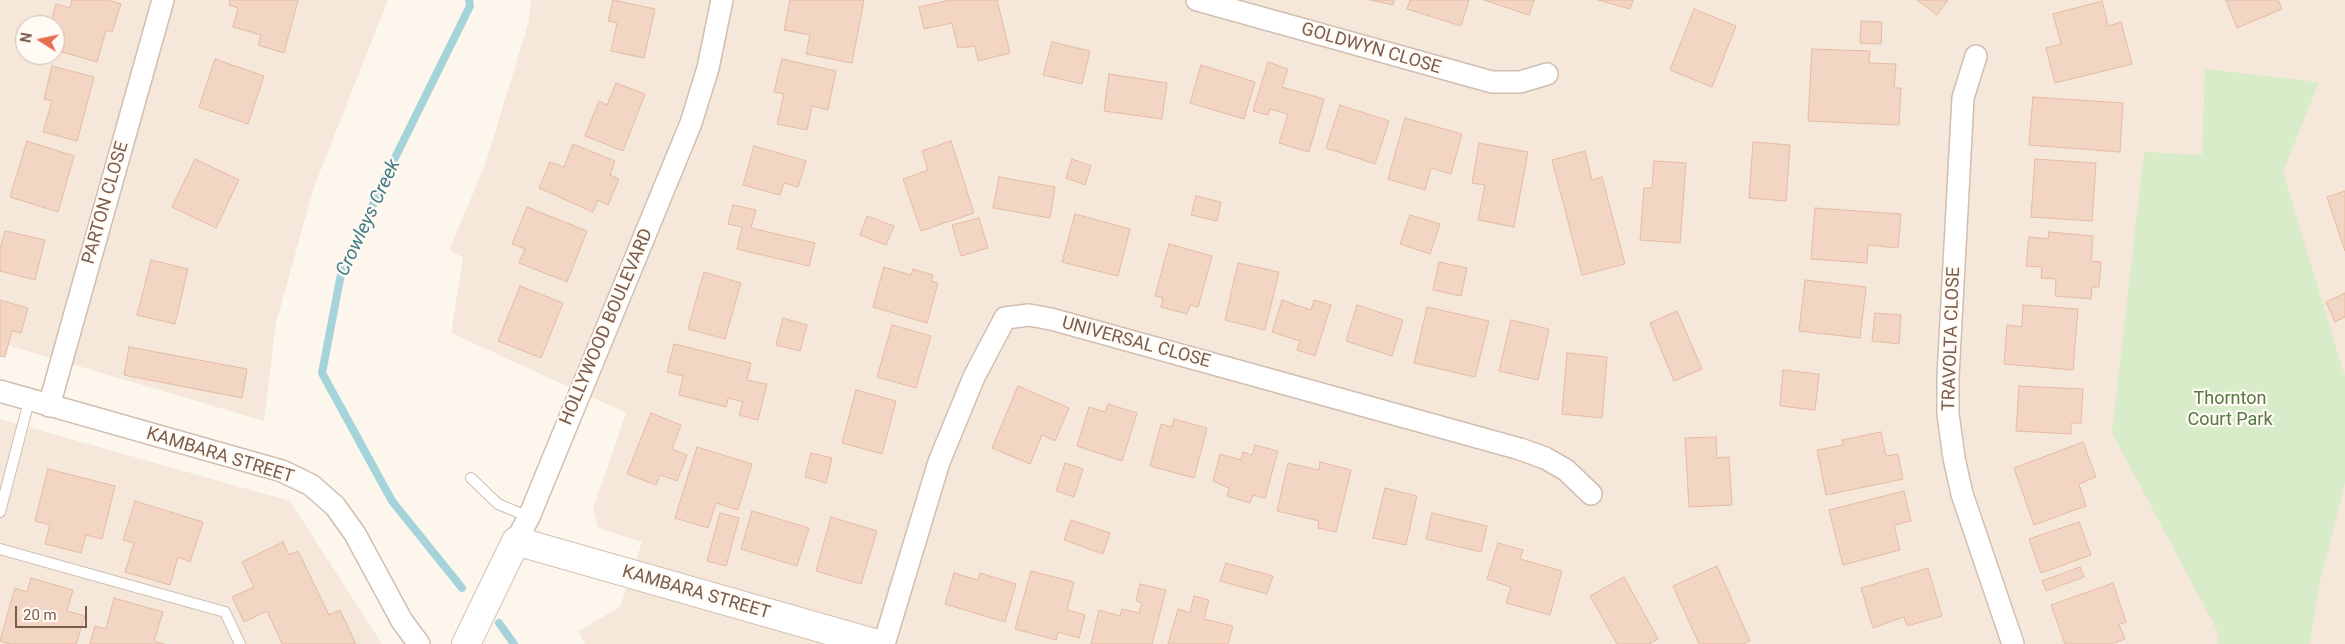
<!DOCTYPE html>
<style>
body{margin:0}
#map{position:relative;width:2345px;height:644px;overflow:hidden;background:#fdf6ec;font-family:Roboto,sans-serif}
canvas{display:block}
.north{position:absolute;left:15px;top:15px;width:50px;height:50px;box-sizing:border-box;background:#fffaf3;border:1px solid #cabbb1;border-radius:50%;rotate:280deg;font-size:14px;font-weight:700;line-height:20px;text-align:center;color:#7a5c4d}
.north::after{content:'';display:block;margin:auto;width:18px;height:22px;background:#e76f51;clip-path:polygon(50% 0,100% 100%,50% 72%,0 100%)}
.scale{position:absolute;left:15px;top:606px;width:72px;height:22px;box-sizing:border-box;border:2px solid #7a5c4d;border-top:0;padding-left:6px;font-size:15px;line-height:18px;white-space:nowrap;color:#7a5c4d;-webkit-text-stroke:4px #fffaf3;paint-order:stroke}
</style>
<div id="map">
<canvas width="2345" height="644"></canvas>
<div class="north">N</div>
<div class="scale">20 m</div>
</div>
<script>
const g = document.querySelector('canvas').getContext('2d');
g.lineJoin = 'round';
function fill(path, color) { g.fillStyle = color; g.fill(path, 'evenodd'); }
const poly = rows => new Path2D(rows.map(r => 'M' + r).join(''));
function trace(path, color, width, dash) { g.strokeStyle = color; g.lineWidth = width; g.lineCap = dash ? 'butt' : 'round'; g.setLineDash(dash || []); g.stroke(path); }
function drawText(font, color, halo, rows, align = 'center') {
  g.font = font + ' Roboto,sans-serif'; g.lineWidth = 4.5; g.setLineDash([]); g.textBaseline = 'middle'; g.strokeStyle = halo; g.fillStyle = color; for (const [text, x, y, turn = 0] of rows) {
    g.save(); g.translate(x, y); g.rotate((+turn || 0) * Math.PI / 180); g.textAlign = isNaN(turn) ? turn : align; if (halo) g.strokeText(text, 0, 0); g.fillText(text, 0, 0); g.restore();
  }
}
fill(poly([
 [0,0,388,0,314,187,276,323,264,421,0,343],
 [25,25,55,25,55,55,25,55],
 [531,0,2345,0,2345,644,585,644,578,631,620,607,642,542,598,528,593,509,626,413,451,333,463,258,449,250,485,165,529,21],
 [0,419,290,501,382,644,0,644]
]), '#f5e8da');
fill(poly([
 [2205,69,2319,82,2283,172,2345,377,2345,483,2319,586,2310,644,2217,644,2218,632,2112,433,2144,152,2202,155]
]), '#d8ecc9');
trace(poly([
 [462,588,392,501,322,373,341,274,388,172,470,6,469,0],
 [499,623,514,644]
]), '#a5d3da', 8);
const building = poly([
 [72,0,108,0,121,4,112,32,106,30,97,62,55,50,55,25,50,25,56,4,70,8,72,0],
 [230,0,298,0,284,53,258,45,261,35,233,27,238,8,229,5,230,0],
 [613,0,655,9,644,58,611,51,617,23,608,21,613,0],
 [790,0,864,0,852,63,806,54,810,35,784,30,790,0],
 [950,0,997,0,1010,53,978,61,975,46,958,48,952,23,924,29,919,7,950,0],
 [1370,0,1394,0,1393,5,1370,0],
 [1410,0,1469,0,1461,26,1407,9,1410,0],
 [1484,0,1534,0,1529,15,1484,0],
 [1598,0,1633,0,1630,9,1598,0],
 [1917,0,1948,0,1937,15,1917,0],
 [2226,0,2278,0,2282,9,2237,28,2226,0],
 [2102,1,2108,26,2121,22,2132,64,2055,83,2046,48,2061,44,2053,14,2102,1],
 [1694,9,1736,26,1712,87,1670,70,1694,9],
 [1861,21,1882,22,1881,44,1860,43,1861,21],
 [1052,42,1090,51,1082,84,1043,75,1052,42],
 [1812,49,1870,51,1869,63,1896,64,1894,88,1901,88,1899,125,1808,121,1812,49],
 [215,59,264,76,248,124,199,107,215,59],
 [782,59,836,71,828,110,812,106,807,130,777,124,784,94,774,92,782,59],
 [1268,62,1288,69,1282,87,1324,99,1309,152,1279,143,1288,114,1270,109,1268,115,1253,111,1268,62],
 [1201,65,1255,82,1244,119,1190,103,1201,65],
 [52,66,94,77,77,141,43,132,52,101,44,99,52,66],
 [1109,74,1167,83,1162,119,1104,111,1109,74],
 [616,83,645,94,623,151,585,136,599,101,607,105,616,83],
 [2033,97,2123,103,2120,152,2029,145,2033,97],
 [1340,105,1389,121,1375,164,1326,148,1340,105],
 [1405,118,1462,134,1451,174,1431,168,1425,190,1388,179,1405,118],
 [27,141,74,156,58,212,10,197,27,141],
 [951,141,974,213,921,231,903,179,928,170,922,151,951,141],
 [1753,142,1790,145,1786,201,1749,198,1753,142],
 [1479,143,1528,152,1514,227,1478,220,1485,185,1472,183,1479,143],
 [573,144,615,161,610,175,619,179,608,205,598,200,593,212,539,188,550,162,564,167,573,144],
 [754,146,806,161,798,187,784,183,780,195,743,185,754,146],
 [1585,151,1592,180,1602,177,1625,264,1582,275,1552,160,1585,151],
 [195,159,239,180,216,228,172,207,195,159],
 [1072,159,1091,166,1085,185,1066,178,1072,159],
 [2035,159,2096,163,2092,221,2031,217,2035,159],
 [1654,161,1686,163,1680,243,1640,240,1644,188,1652,188,1654,161],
 [999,177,1055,187,1050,218,993,208,999,177],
 [2345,191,2345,251,2327,197,2345,191],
 [1196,196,1221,202,1217,221,1191,215,1196,196],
 [733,205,756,210,751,228,815,243,809,266,737,249,742,227,728,224,733,205],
 [527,207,587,231,567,282,519,263,525,249,512,244,527,207],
 [1815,208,1901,214,1898,248,1868,245,1867,263,1811,259,1815,208],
 [1075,214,1130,229,1118,276,1062,262,1075,214],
 [1410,215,1440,224,1430,254,1400,244,1410,215],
 [867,216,894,226,886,245,860,235,867,216],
 [979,218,988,248,961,256,952,225,979,218],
 [5,231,45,240,35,280,0,271,0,249,5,231],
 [2049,232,2093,236,2091,261,2101,262,2099,287,2092,287,2091,299,2055,296,2056,279,2041,278,2042,267,2026,266,2029,237,2048,239,2049,232],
 [1169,244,1212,256,1198,307,1190,305,1187,314,1161,307,1163,298,1155,296,1169,244],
 [151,260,188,269,175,324,137,315,151,260],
 [1439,262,1467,268,1461,296,1433,290,1439,262],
 [1238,263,1279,272,1265,330,1225,320,1238,263],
 [884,267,911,275,913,269,933,275,931,281,938,283,927,323,873,307,884,267],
 [704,272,741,283,725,339,688,329,704,272],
 [1805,280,1866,287,1860,338,1799,331,1805,280],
 [520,286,563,303,541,358,498,341,520,286],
 [2345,293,2345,317,2335,322,2326,302,2345,293],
 [0,300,28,308,21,333,12,331,5,357,0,356,0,300],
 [1282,300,1311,310,1314,300,1331,305,1315,356,1297,350,1300,341,1272,332,1282,300],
 [1357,305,1403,320,1392,356,1346,341,1357,305],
 [2023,305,2078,309,2073,370,2004,364,2007,325,2022,327,2023,305],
 [1427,307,1489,321,1475,377,1414,363,1427,307],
 [1677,311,1702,369,1674,381,1650,323,1677,311],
 [1875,313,1901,315,1899,344,1872,341,1875,313],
 [783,318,807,325,800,351,776,345,783,318],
 [1511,320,1549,329,1538,380,1499,371,1511,320],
 [892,325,931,336,916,388,877,377,892,325],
 [674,344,751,363,747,380,767,384,758,420,739,415,743,402,728,398,726,407,679,395,683,376,667,372,674,344],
 [129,347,247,369,242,398,124,375,129,347],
 [1567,353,1607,357,1602,418,1562,414,1567,353],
 [1783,370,1819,374,1815,410,1780,406,1783,370],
 [1018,386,1069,408,1055,441,1042,435,1030,464,992,448,1018,386],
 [2019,386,2083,389,2081,423,2071,423,2071,434,2016,431,2019,386],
 [856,390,896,401,882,454,842,443,856,390],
 [1108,404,1137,413,1122,461,1077,446,1089,407,1105,412,1108,404],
 [651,413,681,425,672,449,687,455,677,481,660,475,656,485,627,474,651,413],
 [1174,419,1207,428,1194,478,1150,466,1161,424,1172,427,1174,419],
 [1881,432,1886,456,1898,454,1903,479,1826,495,1817,450,1843,445,1842,440,1881,432],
 [1716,437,1717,458,1729,457,1732,505,1689,507,1685,438,1716,437],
 [2083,442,2096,477,2079,484,2086,506,2034,525,2014,468,2083,442],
 [1255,445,1278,451,1265,498,1253,495,1250,503,1227,496,1229,488,1213,481,1220,454,1241,460,1243,452,1252,455,1255,445],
 [697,447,752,464,738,510,716,503,708,528,675,518,697,447],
 [811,453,832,458,826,483,805,477,811,453],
 [1320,462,1351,470,1336,532,1318,528,1319,521,1277,511,1288,463,1319,470,1320,462],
 [1065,463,1083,469,1074,497,1056,491,1065,463],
 [48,469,115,486,102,539,86,535,81,553,45,544,50,525,35,521,48,469],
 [1385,488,1417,496,1406,545,1373,538,1385,488],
 [1904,491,1911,521,1894,525,1900,550,1843,565,1829,510,1904,491],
 [135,501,203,522,190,562,178,557,170,585,125,572,134,543,123,540,135,501],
 [752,511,809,528,797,566,741,549,752,511],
 [720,513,739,518,726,566,707,561,720,513],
 [1432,513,1487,526,1481,552,1426,539,1432,513],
 [831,517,877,531,861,584,816,571,831,517],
 [1071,520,1110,533,1103,554,1064,540,1071,520],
 [2079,522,2091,555,2041,573,2029,539,2079,522],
 [283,542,289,555,298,551,329,615,340,610,356,644,282,644,267,611,244,622,232,597,254,587,242,562,283,542],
 [1498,543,1523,550,1520,559,1562,571,1550,615,1506,603,1511,587,1487,579,1498,543],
 [1226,563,1273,576,1267,594,1220,581,1226,563],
 [1717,566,1750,641,1743,644,1699,644,1673,586,1717,566],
 [2080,567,2084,577,2046,591,2042,581,2080,567],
 [1928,568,1942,616,1907,626,1904,617,1873,628,1861,588,1928,568],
 [1031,571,1074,582,1067,610,1085,615,1079,638,1058,632,1056,640,1015,629,1031,571],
 [954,573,978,580,980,573,1016,584,1005,622,945,604,954,573],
 [1624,577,1658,639,1649,644,1617,644,1590,596,1624,577],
 [31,578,73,590,67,611,85,616,76,644,10,644,0,641,15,588,27,592,31,578],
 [2113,583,2126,622,2119,624,2125,639,2111,644,2065,644,2051,605,2113,583],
 [1140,584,1166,590,1152,644,1091,644,1099,610,1120,616,1122,609,1139,613,1142,603,1136,601,1140,584],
 [1194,596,1209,600,1204,619,1233,626,1228,644,1168,644,1178,609,1190,613,1194,596],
 [114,598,163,612,154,641,164,644,90,644,95,626,106,629,114,598]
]);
fill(building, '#f3d5c3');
trace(building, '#e6bba3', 1);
const lane = poly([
 [471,478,498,504,529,517],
 [0,512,29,401],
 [0,549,225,612,240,644]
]);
const street = poly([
 [1197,0,1492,82,1520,82,1547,74],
 [1976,56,1963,98,1948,376,1948,414,1954,458,1962,494,2013,644],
 [0,391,282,471,311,485,335,506,355,534,402,621,419,644],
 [49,406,163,0],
 [516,541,529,517,691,123,708,68,722,0],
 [884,644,939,462,974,377,1005,318,1029,315,1051,319,1520,449,1545,458,1566,470,1591,494]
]);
const secondary = poly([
 [466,644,516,541,877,644]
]);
trace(lane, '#d1beb0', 12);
trace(street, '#d1beb0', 24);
trace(secondary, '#d6c0b0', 30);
trace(lane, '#fff', 10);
trace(street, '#fff', 21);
trace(secondary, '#fff', 28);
drawText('18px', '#7a5c4d', '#fffaf3', [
 ["GOLDWYN CLOSE",1371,49,16],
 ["PARTON CLOSE",106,203,-74],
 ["HOLLYWOOD BOULEVARD",607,327,-67],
 ["TRAVOLTA CLOSE",1952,339,-88],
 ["UNIVERSAL CLOSE",1136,343,15],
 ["KAMBARA STREET",220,456,17],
 ["KAMBARA STREET",696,593,16]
]);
drawText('18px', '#537a41', '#fffaf3', [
 ["Thornton",2230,399],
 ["Court Park",2230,420]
]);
drawText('italic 19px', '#437c86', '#fffaf3', [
 ["Crowleys Creek",369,218,-65]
]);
</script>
